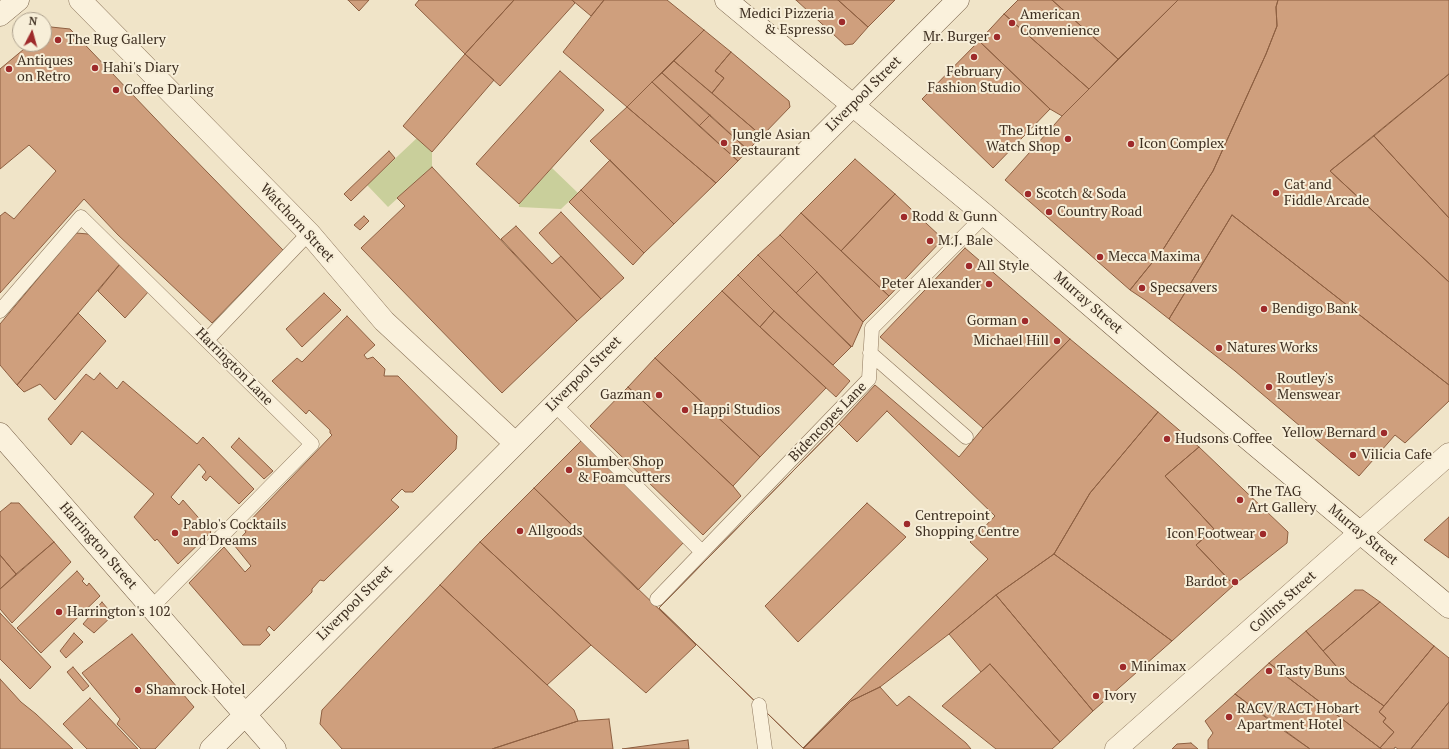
<!DOCTYPE html>
<style>
body{margin:0}
#map{position:relative;width:1449px;height:749px;overflow:hidden;background:#f0e4c8;font-family:"PT Serif",serif}
canvas{display:block}
.north{position:absolute;left:12px;top:12px;width:40px;height:40px;box-sizing:border-box;background:#f7eed8;border:1px solid #ada18e;border-radius:50%;rotate:6deg;font-size:11px;font-weight:700;line-height:16px;text-align:center;color:#3d2e20}
.north::after{content:'';display:block;margin:auto;width:14px;height:18px;background:#9e2a2b;clip-path:polygon(50% 0,100% 100%,50% 72%,0 100%)}
</style>
<div id="map">
<canvas width="1449" height="749"></canvas>
<div class="north">N</div>
</div>
<script>
const g = document.querySelector('canvas').getContext('2d');
g.lineJoin = 'round';
function fill(path, color) { g.fillStyle = color; g.fill(path, 'evenodd'); }
const poly = rows => new Path2D(rows.map(r => 'M' + r).join(''));
function trace(path, color, width, dash) { g.strokeStyle = color; g.lineWidth = width; g.lineCap = dash ? 'butt' : 'round'; g.setLineDash(dash || []); g.stroke(path); }
function drawText(font, color, halo, rows, align = 'center') {
  g.font = font + ' "PT Serif",serif'; g.lineWidth = 4; g.setLineDash([]); g.textBaseline = 'middle'; g.strokeStyle = halo; g.fillStyle = color; for (const [text, x, y, turn = 0] of rows) {
    g.save(); g.translate(x, y); g.rotate((+turn || 0) * Math.PI / 180); g.textAlign = isNaN(turn) ? turn : align; if (halo) g.strokeText(text, 0, 0); g.fillText(text, 0, 0); g.restore();
  }
}
fill(poly([
 [417,138,432,152,432,167,388,207,367,185],
 [552,168,578,193,561,209,519,207,519,204]
]), '#c9cf9b');
const building = poly([
 [348,0,369,0,359,11,348,0],
 [419,0,514,0,465,54,415,5,419,0],
 [514,0,572,0,575,3,500,86,465,54,514,0],
 [572,0,604,0,591,16,572,0],
 [604,0,667,0,704,30,627,107,563,52,604,0],
 [796,0,838,0,868,27,853,44,845,45,796,0],
 [838,0,895,0,868,27,838,0],
 [1018,0,1052,0,1118,59,1089,89,1004,14,1018,0],
 [1052,0,1178,0,1118,59,1052,0],
 [1178,0,1278,0,1276,7,1277,26,1266,54,1213,171,1164,248,1130,290,1005,180,1062,116,1178,0],
 [1278,0,1449,0,1449,74,1330,171,1449,282,1449,385,1232,215,1169,319,1145,300,1130,290,1164,248,1213,171,1266,54,1277,26,1276,7,1278,0],
 [1004,14,1089,89,1062,116,1050,109,979,41,1004,14],
 [51,27,70,29,173,137,283,250,212,323,118,235,84,199,0,293,0,216,5,212,14,219,56,171,29,145,0,169,0,69,30,44,44,44,44,33,51,27],
 [704,30,731,52,715,71,724,78,712,93,674,61,704,30],
 [979,41,1050,109,993,168,922,99,979,41],
 [731,52,789,101,790,107,762,136,712,93,724,78,715,71,731,52],
 [465,54,494,80,432,152,403,126,465,54],
 [674,61,762,136,748,150,662,73,674,61],
 [560,71,604,110,519,204,476,164,560,71],
 [662,73,710,115,699,126,652,82,662,73],
 [1449,74,1449,218,1374,136,1449,74],
 [652,82,738,161,716,183,627,107,652,82],
 [627,107,716,183,674,224,590,141,627,107],
 [710,115,748,150,738,161,699,126,710,115],
 [1374,136,1449,218,1449,282,1330,171,1374,136],
 [389,151,395,158,351,201,344,194,389,151],
 [855,159,895,194,841,251,801,213,855,159],
 [610,160,674,224,644,253,581,190,610,160],
 [432,167,577,321,502,393,361,248,405,206,397,198,432,167],
 [581,190,644,253,633,265,569,202,581,190],
 [895,194,943,239,889,296,841,251,895,194],
 [561,212,624,278,601,299,539,233,561,212],
 [801,213,889,296,863,322,817,272,780,235,801,213],
 [1232,215,1449,385,1449,401,1405,443,1395,435,1359,476,1235,371,1169,319,1232,215],
 [364,216,369,221,360,230,354,225,364,216],
 [516,226,552,264,561,256,601,299,577,321,501,239,516,226],
 [76,233,88,234,120,264,17,385,0,365,0,324,76,233],
 [780,235,817,272,796,293,758,255,780,235],
 [965,248,1070,339,983,428,880,337,965,248],
 [758,255,851,347,833,365,774,311,738,275,758,255],
 [120,264,149,291,125,318,98,291,120,264],
 [817,272,863,322,852,347,796,293,817,272],
 [738,275,774,311,760,327,722,291,738,275],
 [722,291,760,327,826,388,760,457,655,358,722,291],
 [324,293,341,310,302,347,286,329,324,293],
 [774,311,850,381,836,397,760,327,774,311],
 [78,313,106,341,55,400,40,384,24,392,17,385,78,313],
 [347,316,375,345,364,355,367,359,373,357,385,369,384,376,398,376,457,436,456,449,413,492,405,492,402,489,391,500,399,507,324,581,320,580,312,589,312,592,274,631,269,626,266,630,270,635,260,645,243,645,189,583,224,547,245,572,251,566,234,545,246,532,243,528,332,435,330,433,330,430,309,410,306,414,272,381,297,358,302,362,347,316],
 [1070,339,1158,412,1090,493,1054,554,996,595,949,634,880,687,851,701,803,748,659,608,839,424,875,385,959,457,983,428,1070,339],
 [655,358,760,457,733,486,628,387,655,358],
 [100,373,117,389,123,381,197,444,203,437,254,489,239,504,210,476,206,481,202,477,206,472,199,464,171,497,179,505,183,500,211,532,178,564,157,539,155,541,134,517,154,494,82,431,71,445,48,419,86,374,94,380,100,373],
 [628,387,733,486,741,496,703,535,590,426,628,387],
 [887,411,995,516,970,542,988,559,803,748,659,608,839,424,857,442,887,411],
 [867,503,906,537,798,642,765,606,867,503],
 [1158,412,1199,447,1165,476,1214,529,1196,545,1234,585,1172,641,1054,554,1090,493,1158,412],
 [239,438,273,471,264,479,231,447,239,438],
 [582,440,685,541,638,590,534,488,582,440],
 [1199,447,1288,532,1287,543,1234,585,1196,545,1214,529,1165,476,1199,447],
 [534,488,696,645,646,693,591,645,480,542,534,488],
 [11,503,19,503,54,542,16,574,0,555,0,512,11,503],
 [1449,517,1449,558,1424,540,1449,517],
 [54,542,71,562,12,623,0,609,0,589,54,542],
 [480,542,591,645,547,685,440,585,480,542],
 [1054,554,1172,641,1093,711,996,595,1054,554],
 [0,555,16,574,0,589,0,555],
 [77,571,84,579,82,581,87,586,89,583,100,596,41,653,17,628,77,571],
 [440,585,574,710,578,721,492,749,342,749,320,724,322,710,440,585],
 [1355,590,1363,590,1380,602,1323,651,1306,631,1355,590],
 [996,595,1093,711,1060,742,990,664,981,672,949,634,996,595],
 [102,602,113,615,94,633,83,624,102,602],
 [1380,602,1434,646,1384,706,1349,681,1323,651,1380,602],
 [0,613,51,667,30,689,0,659,0,613],
 [1306,631,1349,681,1384,706,1379,712,1386,718,1383,722,1394,732,1380,748,1269,663,1306,631],
 [74,633,83,642,66,658,60,651,74,633],
 [132,634,194,707,155,749,141,749,117,724,120,719,82,673,132,634],
 [1434,646,1449,658,1449,702,1411,749,1398,749,1395,747,1394,749,1382,749,1380,748,1394,732,1383,722,1386,718,1379,712,1434,646],
 [1269,663,1380,748,1382,749,1310,749,1235,694,1269,663],
 [990,664,1060,742,1052,749,996,749,942,706,990,664],
 [73,667,89,686,83,691,67,672,73,667],
 [0,679,21,702,36,714,73,749,0,749,0,679],
 [880,687,897,706,909,696,966,743,971,749,803,749,851,701,880,687],
 [1235,694,1277,726,1310,749,1208,749,1208,740,1213,733,1205,721,1235,694],
 [90,698,138,749,87,749,63,724,90,698],
 [1449,702,1449,749,1411,749,1449,702],
 [609,719,613,749,492,749,578,721,609,719],
 [688,740,689,749,622,749,688,740],
 [1191,743,1198,749,1172,749,1177,744,1191,743]
]);
fill(building, '#cf9f7d');
trace(building, '#8d5f41', 1);
const lane = poly([
 [0,311,81,217,312,444,152,607],
 [207,340,309,233],
 [870,353,966,437],
 [554,404,702,552],
 [657,599,869,379,872,328,985,215],
 [759,705,765,749]
]);
const street = poly([
 [80,0,309,233,384,321,515,443],
 [1116,749,1449,454]
]);
const secondary = poly([
 [726,0,985,215,1155,361,1449,607],
 [0,15,18,0],
 [0,434,275,749],
 [211,749,958,0]
]);
trace(lane, '#8d765c', 15);
trace(street, '#8d765c', 23);
trace(secondary, '#6f573f', 23);
trace(lane, '#faf1dc', 14);
trace(street, '#faf1dc', 22);
trace(secondary, '#faf1dc', 22);
for (const [x, y, r, color] of [
 [842,22,4,"#9e2a2b"],
 [1012,23,4,"#9e2a2b"],
 [997,37,4,"#9e2a2b"],
 [58,40,4,"#9e2a2b"],
 [974,57,4,"#9e2a2b"],
 [95,68,4,"#9e2a2b"],
 [9,69,4,"#9e2a2b"],
 [116,90,4,"#9e2a2b"],
 [1068,139,4,"#9e2a2b"],
 [724,143,4,"#9e2a2b"],
 [1131,144,4,"#9e2a2b"],
 [1276,193,4,"#9e2a2b"],
 [1028,194,4,"#9e2a2b"],
 [1049,212,4,"#9e2a2b"],
 [904,217,4,"#9e2a2b"],
 [930,241,4,"#9e2a2b"],
 [1100,257,4,"#9e2a2b"],
 [969,266,4,"#9e2a2b"],
 [989,284,4,"#9e2a2b"],
 [1142,288,4,"#9e2a2b"],
 [1264,309,4,"#9e2a2b"],
 [1025,321,4,"#9e2a2b"],
 [1057,341,4,"#9e2a2b"],
 [1219,348,4,"#9e2a2b"],
 [1269,387,4,"#9e2a2b"],
 [659,395,4,"#9e2a2b"],
 [685,410,4,"#9e2a2b"],
 [1384,433,4,"#9e2a2b"],
 [1167,439,4,"#9e2a2b"],
 [1353,455,4,"#9e2a2b"],
 [569,470,4,"#9e2a2b"],
 [1240,500,4,"#9e2a2b"],
 [907,524,4,"#9e2a2b"],
 [520,531,4,"#9e2a2b"],
 [175,533,4,"#9e2a2b"],
 [1263,534,4,"#9e2a2b"],
 [1235,582,4,"#9e2a2b"],
 [59,612,4,"#9e2a2b"],
 [1123,667,4,"#9e2a2b"],
 [1269,671,4,"#9e2a2b"],
 [138,690,4,"#9e2a2b"],
 [1096,696,4,"#9e2a2b"],
 [1229,717,4,"#9e2a2b"]
]) { const dot = new Path2D(); dot.arc(x, y, r, 0, 2 * Math.PI); g.fillStyle = color; g.fill(dot); trace(dot, '#f7eed8', 1.5); }
drawText('14px', '#3d2e20', '#f7eed8', [
 ["Medici Pizzeria",834,14,"right"],
 ["& Espresso",834,30,"right"],
 ["American",1020,15],
 ["Convenience",1020,31],
 ["Mr. Burger",989,37,"right"],
 ["The Rug Gallery",66,40],
 ["Antiques",17,61],
 ["on Retro",17,77],
 ["Hahi's Diary",103,68],
 ["February",974,72,"center"],
 ["Fashion Studio",974,88,"center"],
 ["Coffee Darling",124,90],
 ["The Little",1060,131,"right"],
 ["Watch Shop",1060,147,"right"],
 ["Jungle Asian",732,135],
 ["Restaurant",732,151],
 ["Icon Complex",1139,144],
 ["Cat and",1284,185],
 ["Fiddle Arcade",1284,201],
 ["Scotch & Soda",1036,194],
 ["Country Road",1057,212],
 ["Rodd & Gunn",912,217],
 ["M.J. Bale",938,241],
 ["Mecca Maxima",1108,257],
 ["All Style",977,266],
 ["Peter Alexander",981,284,"right"],
 ["Specsavers",1150,288],
 ["Bendigo Bank",1272,309],
 ["Gorman",1017,321,"right"],
 ["Michael Hill",1049,341,"right"],
 ["Natures Works",1227,348],
 ["Routley's",1277,379],
 ["Menswear",1277,395],
 ["Gazman",651,395,"right"],
 ["Happi Studios",693,410],
 ["Yellow Bernard",1376,433,"right"],
 ["Hudsons Coffee",1175,439],
 ["Vilicia Cafe",1361,455],
 ["Slumber Shop",577,462],
 ["& Foamcutters",577,478],
 ["The TAG",1248,492],
 ["Art Gallery",1248,508],
 ["Centrepoint",915,516],
 ["Shopping Centre",915,532],
 ["Pablo's Cocktails",183,525],
 ["and Dreams",183,541],
 ["Allgoods",528,531],
 ["Icon Footwear",1255,534,"right"],
 ["Bardot",1227,582,"right"],
 ["Harrington's 102",67,612],
 ["Minimax",1131,667],
 ["Tasty Buns",1277,671],
 ["Shamrock Hotel",146,690],
 ["Ivory",1104,696],
 ["RACV/RACT Hobart",1237,709],
 ["Apartment Hotel",1237,725]
], 'left');
drawText('14px', '#3d2e20', '#f7eed8', [
 ["Liverpool Street",864,94,-45],
 ["Watchorn Street",297,223,47],
 ["Murray Street",1088,303,41],
 ["Harrington Lane",234,367,45],
 ["Liverpool Street",584,374,-45],
 ["Bidencopes Lane",828,422,-46],
 ["Murray Street",1363,535,40],
 ["Harrington Street",98,546,49],
 ["Collins Street",1283,602,-42],
 ["Liverpool Street",355,603,-45]
]);
</script>
